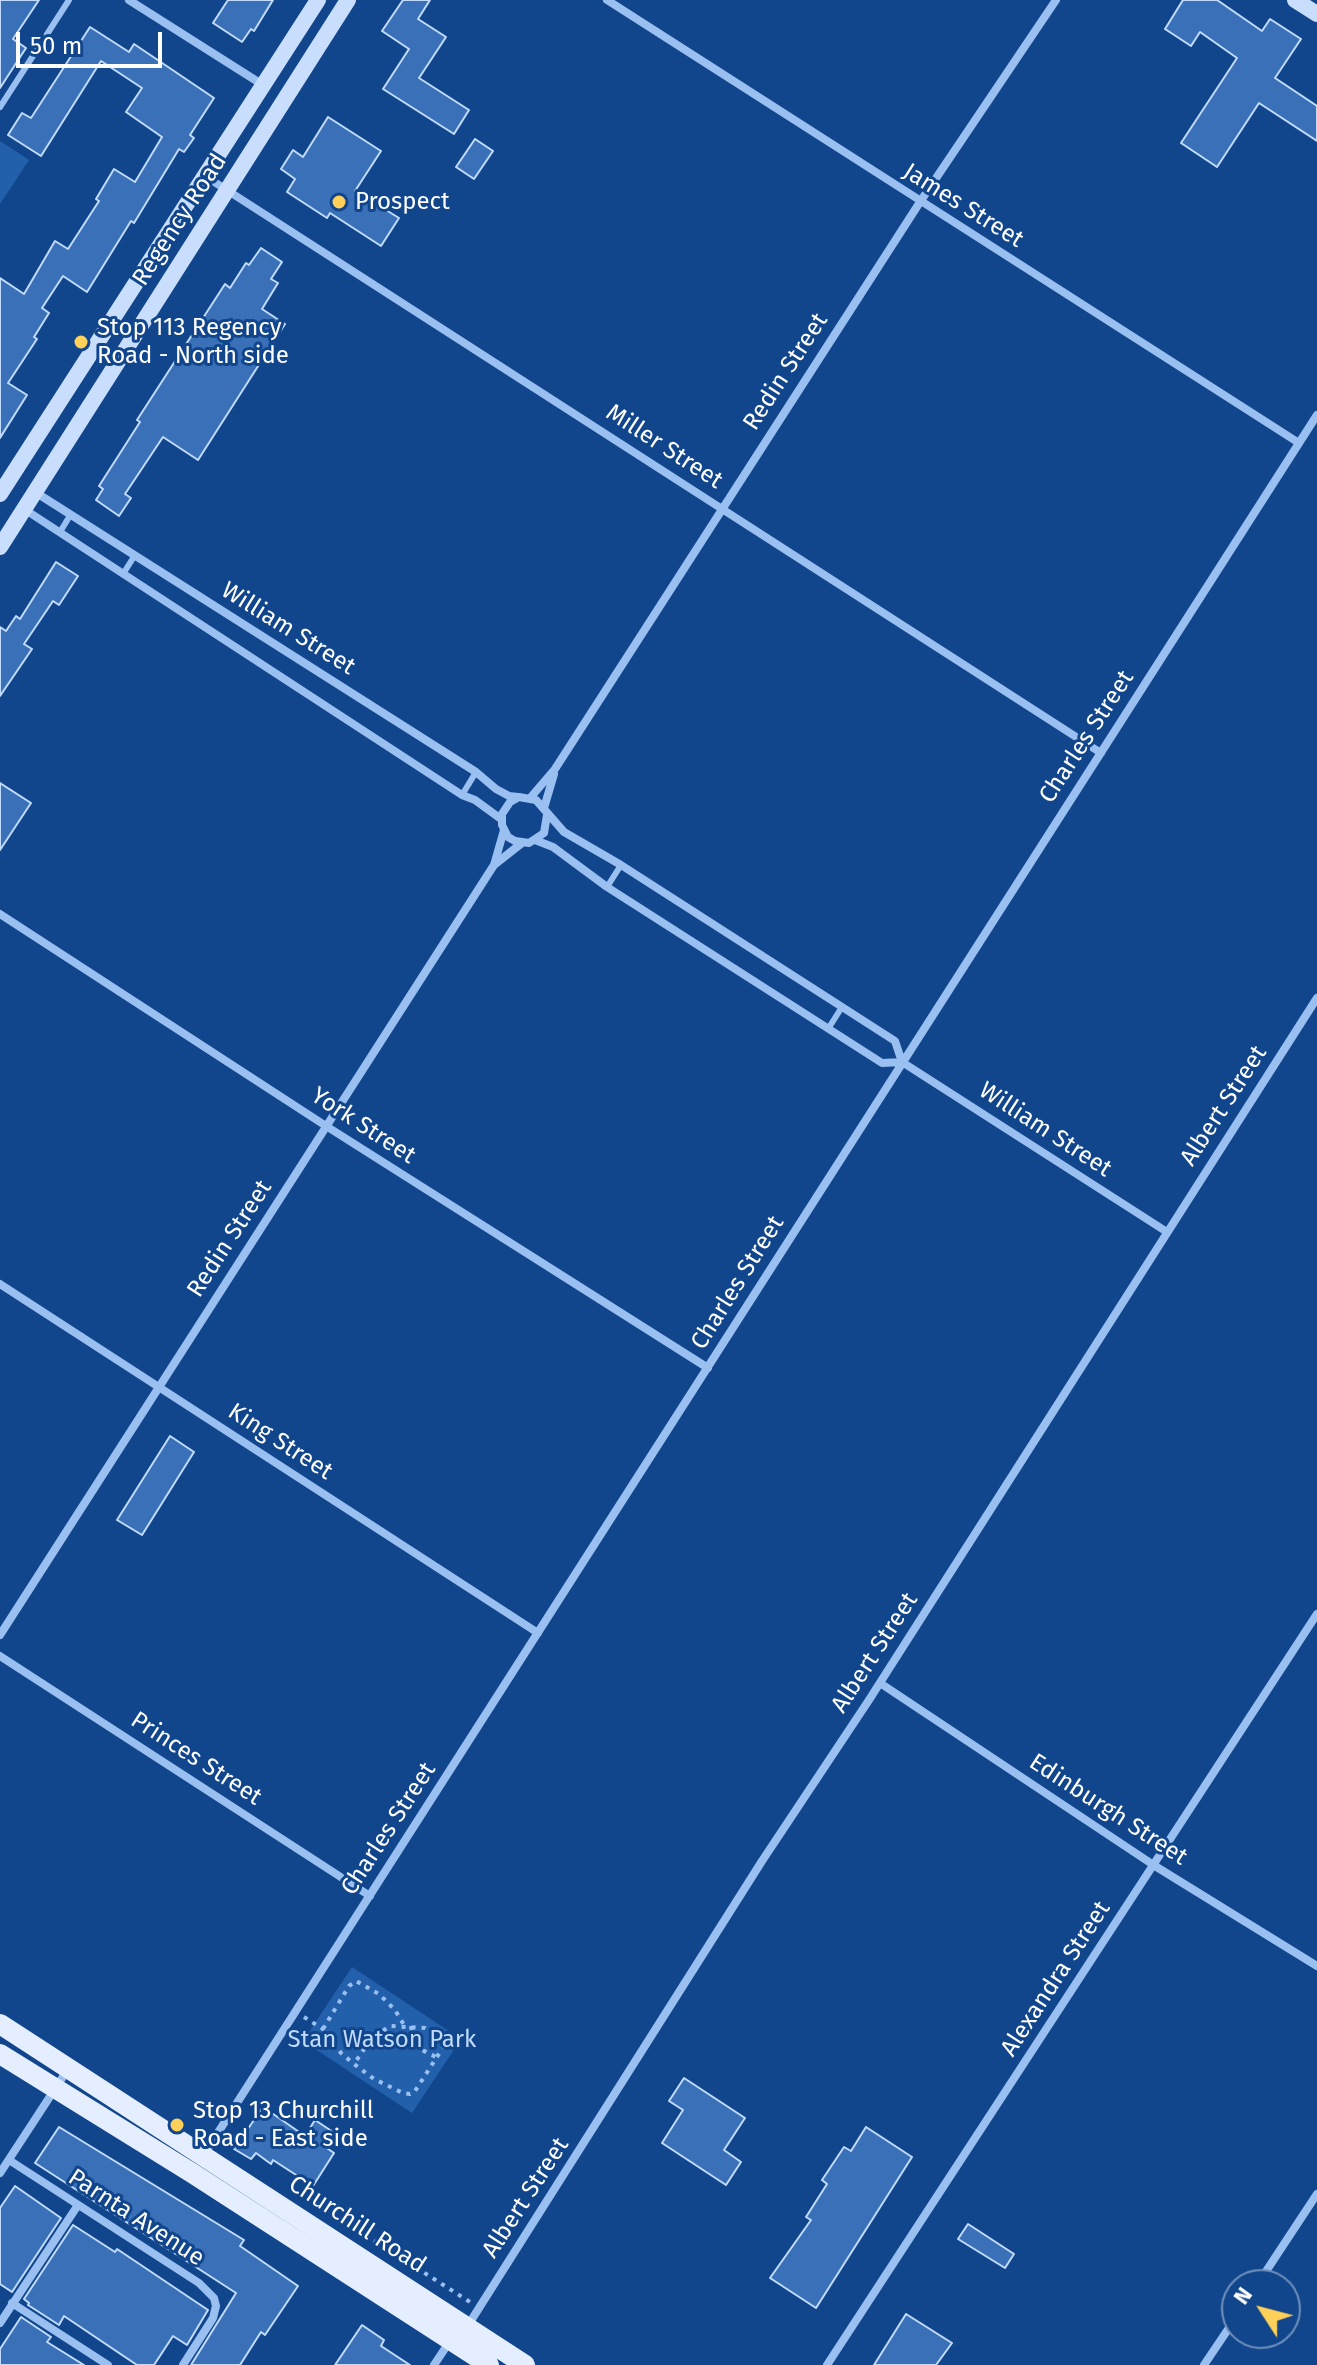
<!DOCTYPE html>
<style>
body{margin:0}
#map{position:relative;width:1317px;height:2365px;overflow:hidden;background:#11468d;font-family:"Fira Sans",sans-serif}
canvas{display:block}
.north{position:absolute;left:1221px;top:2269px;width:80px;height:80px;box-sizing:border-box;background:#11468d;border:2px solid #7090bb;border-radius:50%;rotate:306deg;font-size:22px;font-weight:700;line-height:32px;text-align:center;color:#fff}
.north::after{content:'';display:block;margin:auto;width:28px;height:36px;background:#ffd15a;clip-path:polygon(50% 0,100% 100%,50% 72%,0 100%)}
.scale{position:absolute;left:16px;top:32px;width:146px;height:36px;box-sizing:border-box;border:4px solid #fff;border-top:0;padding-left:10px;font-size:24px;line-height:28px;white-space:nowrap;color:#fff;-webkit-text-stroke:6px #11468d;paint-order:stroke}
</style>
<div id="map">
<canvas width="1317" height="2365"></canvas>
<div class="north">N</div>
<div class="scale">50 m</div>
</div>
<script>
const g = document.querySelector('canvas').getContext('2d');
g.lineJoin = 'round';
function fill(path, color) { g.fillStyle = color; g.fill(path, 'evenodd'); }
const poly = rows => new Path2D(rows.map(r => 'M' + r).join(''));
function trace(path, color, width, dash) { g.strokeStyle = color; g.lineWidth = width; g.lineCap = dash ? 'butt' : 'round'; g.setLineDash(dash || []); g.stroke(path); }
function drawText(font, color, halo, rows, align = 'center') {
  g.font = font + ' "Fira Sans",sans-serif'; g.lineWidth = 6; g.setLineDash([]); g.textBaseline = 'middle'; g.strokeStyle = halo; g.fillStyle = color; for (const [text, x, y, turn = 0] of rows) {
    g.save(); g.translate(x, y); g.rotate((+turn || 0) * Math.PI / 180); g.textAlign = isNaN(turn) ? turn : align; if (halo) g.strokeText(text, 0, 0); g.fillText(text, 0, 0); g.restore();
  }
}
fill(poly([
 [0,141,29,160,0,204],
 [352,1967,461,2039,412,2113,303,2041]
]), '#2360ac');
const building = poly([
 [0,0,39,0,13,39,26,48,0,88,0,0],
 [228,0,273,0,254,31,251,29,242,42,213,23,228,0],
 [403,0,430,0,418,19,446,37,419,78,469,110,454,134,383,89,409,49,382,31,403,0],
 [1183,0,1217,0,1262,31,1270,19,1301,39,1275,78,1317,106,1317,141,1259,103,1217,167,1181,143,1237,58,1200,32,1191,46,1165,29,1183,0],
 [90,27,129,52,134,44,214,98,190,135,194,138,184,152,179,149,134,223,131,221,87,292,63,276,42,308,49,313,34,337,37,339,8,383,27,395,0,438,0,278,24,294,55,241,68,249,99,201,96,199,114,169,135,182,162,137,126,112,142,88,101,61,41,156,8,135,22,113,31,118,90,27],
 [328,117,381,151,355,191,399,218,381,246,330,213,327,218,287,192,295,179,281,169,293,150,303,157,328,117],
 [475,139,493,151,474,179,456,167,475,139],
 [261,248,282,262,271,279,278,283,262,309,285,324,198,460,163,437,125,494,131,498,119,516,96,500,103,489,99,486,140,422,137,420,225,284,230,288,246,263,249,265,261,248],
 [56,562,78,576,59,605,53,601,24,644,32,649,0,696,0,627,6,631,16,616,20,619,56,562],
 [0,783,31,803,0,850,0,783],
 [170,1436,194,1452,142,1535,117,1520,170,1436],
 [684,2078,745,2118,724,2150,741,2162,726,2185,662,2143,683,2110,669,2101,684,2078],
 [263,2107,305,2136,315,2120,333,2132,324,2146,334,2153,313,2186,273,2160,271,2164,256,2153,251,2159,234,2149,263,2107],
 [59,2127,244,2240,240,2246,298,2286,265,2335,261,2332,240,2365,191,2365,236,2293,35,2163,59,2127],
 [866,2127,912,2157,816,2308,770,2278,811,2220,806,2217,827,2184,822,2180,844,2147,851,2151,866,2127],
 [15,2186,61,2218,12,2292,0,2284,0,2208,15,2186],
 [968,2224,1014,2254,1005,2268,958,2239,968,2224],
 [73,2225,115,2252,117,2249,208,2310,187,2345,173,2336,154,2365,137,2365,64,2316,59,2325,28,2305,29,2303,24,2299,73,2225],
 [906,2314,952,2343,936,2365,874,2365,906,2314],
 [21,2317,51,2337,47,2342,84,2365,0,2365,0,2349,21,2317],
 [362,2325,384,2340,381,2346,410,2365,335,2365,362,2325]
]);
fill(building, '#3a70b7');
trace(building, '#c0dbfd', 2);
trace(poly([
 [304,2017,323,2029,341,2053,354,2064,374,2079,403,2093,410,2094,415,2091,444,2046,441,2038,425,2028,390,2026,371,2039,354,2064],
 [411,2026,414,2046,438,2058],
 [323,2029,349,1986,356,1981,379,1994,395,2010,404,2025],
 [298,2192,470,2302]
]), '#9ac0f2', 4, [4, 6]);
trace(poly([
 [0,107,69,0],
 [60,532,71,514],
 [123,574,135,555],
 [462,795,476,772],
 [607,887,621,865],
 [828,1029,842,1007]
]), '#9ac0f2', 6);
trace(poly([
 [129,0,263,85],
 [607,0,1299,443],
 [205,176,1101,753],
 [35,492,476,772,496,789,509,796,518,797],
 [24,509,462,795,475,800,501,819],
 [531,797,555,769,920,202,1056,0],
 [544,808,554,774],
 [547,815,544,833,529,843,515,841,508,837,502,825,502,814,510,802,519,797,536,800,564,832,621,865,895,1041,902,1062],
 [535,840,553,847,607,887,882,1063,902,1062,1167,1232],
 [494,865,522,843],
 [0,914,326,1126,708,1368],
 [0,1284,538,1633],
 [0,1635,494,865,504,830],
 [0,1656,370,1896],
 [880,1683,1155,1866,1317,1966],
 [203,2156,1317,415],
 [9,2160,199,2283,214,2298,216,2306,213,2318,183,2365],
 [0,2173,68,2069],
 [1257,2285,1317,2194],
 [12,2303,108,2365],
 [0,2323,78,2205],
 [467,2327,762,1861,869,1700,1317,998],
 [434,2365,450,2341],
 [827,2365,1317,1614],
 [1204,2365,1237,2316]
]), '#9ac0f2', 8);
trace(poly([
 [1295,0,1317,14],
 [0,494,318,0],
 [0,547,348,0]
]), '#c8defc', 16);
trace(poly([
 [0,2024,525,2365],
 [0,2054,192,2173,489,2365]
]), '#e4eeff', 20);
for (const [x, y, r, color] of [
 [339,202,8,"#ffd15a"],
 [81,342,8,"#ffd15a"],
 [177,2125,8,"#ffd15a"]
]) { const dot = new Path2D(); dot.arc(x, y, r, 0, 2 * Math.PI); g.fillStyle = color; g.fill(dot); trace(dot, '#11468d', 3); }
drawText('24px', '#fff', '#11468d', [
 ["Prospect",355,202],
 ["Stop 113 Regency",97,328],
 ["Road - North side",97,356],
 ["Stop 13 Churchill",193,2111],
 ["Road - East side",193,2139]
], 'left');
drawText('24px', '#fff', '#11468d', [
 ["James Street",963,206,32],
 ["Regency Road",180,220,-57],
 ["Redin Street",786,372,-57],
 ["Miller Street",664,447,33],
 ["William Street",288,629,32],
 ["Charles Street",1087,737,-57],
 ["Albert Street",1224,1106,-57],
 ["York Street",363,1126,33],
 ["William Street",1045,1130,33],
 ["Redin Street",230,1239,-57],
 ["Charles Street",738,1283,-58],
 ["King Street",280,1442,33],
 ["Albert Street",875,1653,-57],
 ["Princes Street",196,1759,33],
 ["Edinburgh Street",1108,1810,33],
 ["Charles Street",389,1829,-57],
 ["Alexandra Street",1056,1979,-57],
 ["Albert Street",526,2198,-57],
 ["Parnta Avenue",136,2218,33],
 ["Churchill Road",357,2225,33]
]);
drawText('24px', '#c0dbfd', '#11468d', [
 ["Stan Watson Park",382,2040]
]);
</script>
